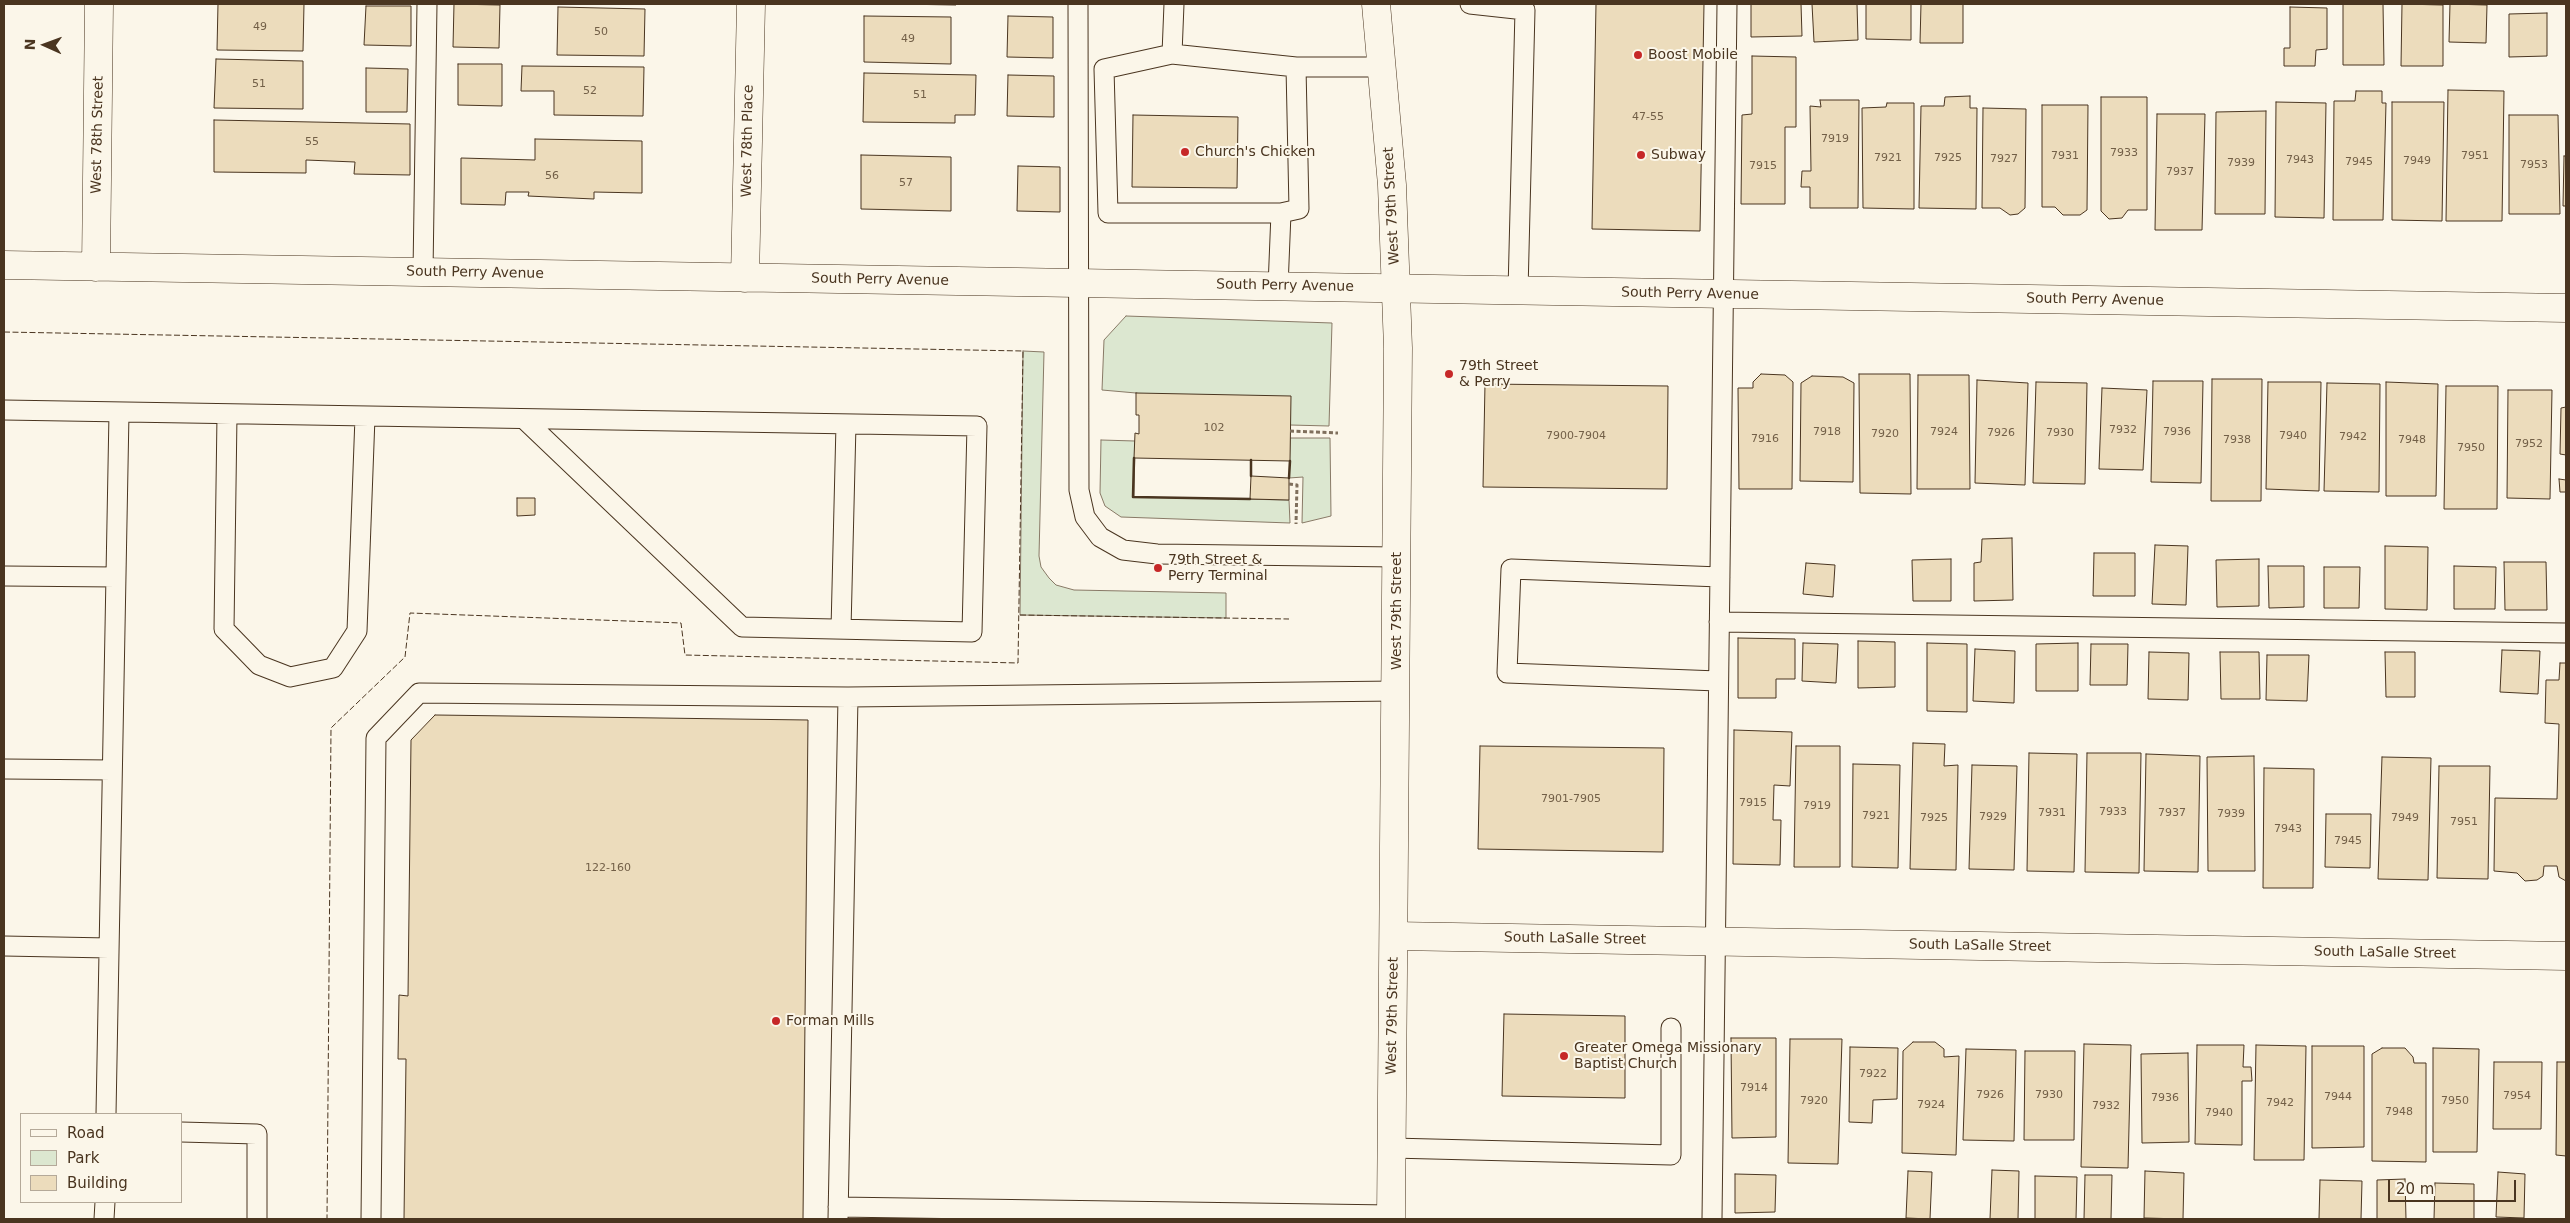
<!DOCTYPE html>
<style>
body{margin:0}
#map{position:relative;width:2570px;height:1223px;overflow:hidden;background:#fbf6e9;font-family:"DejaVu Sans",sans-serif}
canvas{display:block}
.frame{position:absolute;inset:0;border:5px solid #4a3520;pointer-events:none}
.legend{position:absolute;left:20px;top:1113px;width:162px;height:90px;box-sizing:border-box;background:#fbf6e9;border:1px solid #b4a999;margin:0;padding:6px 9px;list-style:none;font-size:15px;color:#4a3520}
.legend li{display:flex;align-items:center;gap:10px;height:25px}
.legend b{width:25px;border:1px solid #b4a999}
.north{position:absolute;left:20px;top:20px;width:50px;height:50px;-webkit-text-stroke:4px #fbf6e9;paint-order:stroke;rotate:272deg;font-size:14px;font-weight:700;line-height:20px;text-align:center;color:#4a3520}
.north::after{content:'';display:block;margin:auto;width:18px;height:22px;background:#4a3520;clip-path:polygon(50% 0,100% 100%,50% 72%,0 100%)}
.scale{position:absolute;left:2388px;top:1180px;width:128px;height:22px;box-sizing:border-box;border:2px solid #4a3520;border-top:0;padding-left:6px;font-size:15px;line-height:18px;white-space:nowrap;color:#4a3520;-webkit-text-stroke:4px #fbf6e9;paint-order:stroke}
</style>
<div id="map">
<canvas width="2570" height="1223"></canvas>
<div class="frame"></div>
<ul class="legend">
<li><b style="height:6px;background:#fbf6e9"></b>Road</li>
<li><b style="height:14px;background:#dce7d0"></b>Park</li>
<li><b style="height:14px;background:#ecdcbc"></b>Building</li>
</ul>
<div class="north">N</div>
<div class="scale">20 m</div>
</div>
<script>
const g = document.querySelector('canvas').getContext('2d');
g.lineJoin = 'round';
function fill(path, color) { g.fillStyle = color; g.fill(path, 'evenodd'); }
const poly = rows => new Path2D(rows.map(r => 'M' + r).join(''));
function trace(path, color, width, dash) { g.strokeStyle = color; g.lineWidth = width; g.lineCap = dash ? 'butt' : 'round'; g.setLineDash(dash || []); g.stroke(path); }
function drawText(font, color, halo, rows, align = 'center') {
  g.font = font + ' "DejaVu Sans",sans-serif'; g.lineWidth = 4; g.setLineDash([]); g.textBaseline = 'middle'; g.strokeStyle = halo; g.fillStyle = color; for (const [text, x, y, turn = 0] of rows) {
    g.save(); g.translate(x, y); g.rotate((+turn || 0) * Math.PI / 180); g.textAlign = isNaN(turn) ? turn : align; if (halo) g.strokeText(text, 0, 0); g.fillText(text, 0, 0); g.restore();
  }
}
const green = poly([
 [1126,316,1332,323,1329,426,1290,425,1136,393,1102,390,1104,340,1126,316],
 [1023,351,1044,352,1039,556,1041,567,1049,578,1056,585,1074,590,1226,593,1226,618,1020,615,1023,351],
 [1290,438,1330,438,1331,516,1302,523,1303,477,1289,478,1290,438],
 [1101,440,1135,441,1134,497,1289,500,1290,523,1121,517,1105,506,1100,493,1101,440]
]);
fill(green, '#dce7d0');
trace(green, '#887966', 1);
const building = poly([
 [218,4,304,4,303,51,217,50,218,4],
 [454,4,500,5,499,48,453,47,454,4],
 [897,4,956,4,956,5,897,4],
 [1596,4,1704,4,1700,231,1592,229,1596,4],
 [1751,4,1801,4,1802,36,1751,37,1751,4],
 [1812,4,1857,4,1858,40,1814,42,1812,4],
 [1866,4,1911,4,1911,40,1866,39,1866,4],
 [1921,4,1963,4,1963,43,1920,43,1921,4],
 [2343,4,2383,4,2384,65,2343,65,2343,4],
 [2402,4,2443,5,2443,66,2401,66,2402,4],
 [2450,4,2487,5,2486,43,2449,42,2450,4],
 [366,6,411,6,411,46,364,45,366,6],
 [558,7,645,9,644,56,557,55,558,7],
 [2290,7,2327,8,2327,49,2316,50,2315,66,2284,66,2284,48,2290,48,2290,7],
 [2547,13,2547,56,2509,57,2509,14,2547,13],
 [864,16,951,17,951,64,864,62,864,16],
 [1008,16,1053,17,1053,58,1007,57,1008,16],
 [1752,56,1796,57,1796,127,1785,127,1785,204,1741,204,1742,115,1752,114,1752,56],
 [216,59,303,61,303,109,214,108,216,59],
 [458,64,502,64,502,106,458,105,458,64],
 [522,66,644,67,643,116,554,115,554,91,521,91,522,66],
 [366,68,408,69,407,112,366,112,366,68],
 [864,73,976,75,975,115,955,115,955,123,863,122,864,73],
 [1008,75,1054,76,1054,117,1007,116,1008,75],
 [2448,90,2504,91,2502,221,2446,221,2448,90],
 [2356,91,2382,91,2382,103,2386,103,2383,220,2333,220,2334,101,2355,101,2356,91],
 [1970,96,1970,108,1977,108,1976,209,1919,208,1921,106,1944,106,1945,97,1970,96],
 [2101,97,2147,97,2147,210,2128,210,2122,218,2109,219,2101,211,2101,97],
 [1820,100,1859,100,1858,208,1810,208,1810,187,1801,187,1802,171,1811,171,1810,106,1821,107,1820,100],
 [2276,102,2326,103,2324,218,2275,217,2276,102],
 [2392,102,2444,102,2442,221,2392,220,2392,102],
 [1887,103,1914,103,1914,209,1863,208,1862,108,1886,107,1887,103],
 [2042,105,2088,105,2087,210,2080,215,2063,215,2055,207,2042,207,2042,105],
 [1983,108,2026,109,2025,208,2018,214,2010,215,2000,208,1982,208,1983,108],
 [2266,111,2265,214,2215,214,2216,112,2266,111],
 [2157,114,2205,114,2202,230,2155,230,2157,114],
 [1133,115,1238,117,1237,188,1132,187,1133,115],
 [2509,115,2558,115,2560,214,2509,214,2509,115],
 [214,120,410,124,410,175,354,174,355,162,306,160,306,173,214,172,214,120],
 [535,139,642,141,642,193,594,192,594,199,528,196,529,192,506,192,505,205,461,204,461,158,535,160,535,139],
 [861,155,951,157,951,211,861,209,861,155],
 [2564,156,2566,156,2566,206,2563,206,2564,156],
 [1018,166,1060,167,1060,212,1017,211,1018,166],
 [1761,374,1785,375,1793,382,1792,489,1739,489,1738,388,1753,388,1753,382,1761,374],
 [1859,374,1910,374,1911,494,1860,493,1859,374],
 [1918,375,1969,375,1970,489,1917,489,1918,375],
 [1812,376,1843,377,1854,383,1853,482,1800,481,1801,383,1812,376],
 [2212,379,2262,379,2261,501,2211,501,2212,379],
 [1977,380,2028,383,2025,485,1975,483,1977,380],
 [2153,381,2203,381,2201,483,2151,482,2153,381],
 [2036,382,2087,383,2085,484,2033,483,2036,382],
 [2268,382,2321,382,2319,491,2266,489,2268,382],
 [2386,382,2438,384,2436,496,2386,496,2386,382],
 [2327,383,2380,384,2379,492,2324,491,2327,383],
 [1485,384,1668,386,1667,489,1483,487,1485,384],
 [2446,386,2498,386,2497,509,2444,509,2446,386],
 [2102,388,2147,390,2143,470,2099,469,2102,388],
 [2508,390,2552,390,2550,499,2507,498,2508,390],
 [1136,393,1291,396,1290,461,1134,458,1135,433,1139,434,1139,415,1136,415,1136,393],
 [2566,407,2566,455,2560,454,2561,408,2566,407],
 [1251,476,1289,478,1289,500,1250,499,1251,476],
 [2559,479,2566,480,2566,492,2560,492,2559,479],
 [517,498,535,498,535,515,517,516,517,498],
 [2012,538,2013,600,1974,601,1974,563,1981,562,1982,539,2012,538],
 [2155,545,2188,546,2186,605,2152,604,2155,545],
 [2385,546,2428,547,2427,610,2385,609,2385,546],
 [2094,553,2135,553,2135,596,2093,596,2094,553],
 [1951,559,1951,601,1913,601,1912,560,1951,559],
 [2259,559,2259,606,2217,607,2216,560,2259,559],
 [2504,562,2546,562,2547,610,2505,610,2504,562],
 [1806,563,1835,565,1833,597,1803,594,1806,563],
 [2268,566,2304,566,2304,607,2269,608,2268,566],
 [2454,566,2496,567,2495,609,2454,609,2454,566],
 [2324,567,2360,567,2359,608,2324,608,2324,567],
 [1738,638,1795,639,1795,679,1776,679,1776,698,1738,698,1738,638],
 [1858,641,1895,642,1895,687,1858,688,1858,641],
 [1803,643,1838,644,1836,683,1802,681,1803,643],
 [1927,643,1967,644,1967,712,1927,711,1927,643],
 [2078,643,2078,691,2036,691,2036,644,2078,643],
 [2091,644,2128,644,2127,685,2090,685,2091,644],
 [1975,649,2015,651,2014,703,1973,701,1975,649],
 [2502,650,2540,651,2538,694,2500,692,2502,650],
 [2149,652,2189,653,2188,700,2148,699,2149,652],
 [2220,652,2259,652,2260,699,2221,699,2220,652],
 [2385,652,2415,652,2415,697,2386,697,2385,652],
 [2267,655,2309,655,2307,701,2266,700,2267,655],
 [2560,663,2566,663,2566,881,2559,877,2557,866,2544,866,2543,876,2537,880,2525,881,2517,873,2494,871,2495,798,2557,799,2559,724,2545,723,2546,680,2559,680,2560,663],
 [435,715,808,720,803,1219,404,1219,406,1059,398,1059,399,995,408,996,411,740,435,715],
 [1734,730,1792,732,1790,786,1774,785,1773,820,1781,820,1780,865,1733,864,1734,730],
 [1913,743,1945,744,1944,766,1958,765,1956,870,1910,869,1913,743],
 [1480,746,1664,748,1663,852,1478,849,1480,746],
 [1796,746,1840,746,1840,867,1794,867,1796,746],
 [2029,753,2077,754,2074,872,2027,871,2029,753],
 [2087,753,2141,753,2139,873,2085,872,2087,753],
 [2146,754,2200,756,2198,872,2144,871,2146,754],
 [2254,756,2255,871,2208,871,2207,757,2254,756],
 [2382,757,2431,758,2428,880,2378,879,2382,757],
 [1853,764,1900,765,1898,868,1852,867,1853,764],
 [1972,765,2017,766,2014,870,1969,869,1972,765],
 [2439,766,2490,766,2488,879,2437,878,2439,766],
 [2264,768,2314,769,2313,888,2263,888,2264,768],
 [2326,814,2371,814,2370,868,2325,867,2326,814],
 [1504,1014,1625,1016,1625,1098,1502,1096,1504,1014],
 [1731,1038,1776,1038,1776,1137,1732,1138,1731,1038],
 [1790,1039,1842,1039,1838,1164,1788,1163,1790,1039],
 [1913,1042,1935,1042,1944,1049,1944,1057,1959,1056,1956,1155,1902,1153,1903,1051,1913,1042],
 [2084,1044,2131,1045,2128,1168,2081,1167,2084,1044],
 [2197,1045,2244,1045,2243,1067,2251,1067,2252,1081,2242,1081,2242,1145,2195,1144,2197,1045],
 [2256,1045,2306,1046,2304,1160,2254,1160,2256,1045],
 [2312,1046,2364,1046,2364,1147,2312,1148,2312,1046],
 [1850,1047,1898,1048,1897,1099,1873,1100,1872,1123,1849,1122,1850,1047],
 [2382,1048,2405,1048,2413,1057,2414,1063,2426,1063,2426,1162,2372,1161,2372,1054,2382,1048],
 [2433,1048,2479,1049,2477,1152,2433,1152,2433,1048],
 [1966,1049,2016,1050,2014,1141,1963,1140,1966,1049],
 [2025,1051,2075,1051,2074,1140,2024,1140,2025,1051],
 [2188,1053,2189,1142,2142,1143,2141,1054,2188,1053],
 [2494,1062,2542,1062,2541,1129,2493,1129,2494,1062],
 [2557,1062,2566,1062,2566,1156,2556,1155,2557,1062],
 [1992,1170,2019,1171,2018,1219,1990,1219,1992,1170],
 [1908,1171,1932,1172,1930,1219,1906,1218,1908,1171],
 [2145,1171,2184,1173,2183,1219,2144,1218,2145,1171],
 [2498,1172,2525,1174,2524,1218,2496,1217,2498,1172],
 [1735,1174,1776,1175,1775,1212,1735,1213,1735,1174],
 [2085,1175,2112,1175,2111,1219,2084,1219,2085,1175],
 [2035,1176,2077,1177,2076,1219,2035,1219,2035,1176],
 [2405,1179,2406,1219,2377,1219,2377,1180,2405,1179],
 [2320,1180,2362,1181,2361,1219,2319,1219,2320,1180],
 [2435,1183,2474,1184,2474,1219,2434,1219,2435,1183]
]);
fill(building, '#ecdcbc');
trace(building, '#4a3520', 1);
const service = poly([
 [1078,4,1079,490,1085,517,1100,537,1123,550,1157,554,1397,557],
 [1174,4,1172,54,1104,69,1108,213,1281,213,1299,209,1296,67,1381,67],
 [1470,4,1525,10,1518,291],
 [1172,54,1296,67],
 [423,272,427,4],
 [1278,287,1281,213],
 [4,410,977,426,972,632,742,627,525,420],
 [227,415,224,629,259,665,290,677,333,668,357,631,365,417],
 [4,576,116,577],
 [1719,622,2566,633],
 [841,629,846,424],
 [1718,681,1507,673,1511,569,1720,577],
 [4,769,112,770],
 [4,946,109,948],
 [106,1114,119,413],
 [181,1132,257,1134,257,1219],
 [1392,1148,1671,1155,1671,1028],
 [838,1207,1391,1215],
 [104,1219,105,1202],
 [371,1219,376,738,419,693,848,697],
 [838,1219,848,697,1397,691],
 [1712,1219,1727,4]
]);
const minor = poly([
 [4,265,2566,308],
 [96,267,99,4],
 [745,278,751,4],
 [1394,936,2566,956]
]);
const secondary = poly([
 [1376,4,1392,185,1398,348,1391,1219]
]);
trace(service, '#4a3520', 21);
trace(minor, '#4a3520', 29);
trace(secondary, '#4a3520', 29);
trace(poly([
 [1290,431,1338,433],
 [1289,484,1297,485,1296,524]
]), '#7f6f5c', 3, [4, 2.5]);
trace(service, '#fbf6e9', 19);
trace(minor, '#fbf6e9', 28);
trace(secondary, '#fbf6e9', 28);
trace(poly([
 [4,332,1023,351,1018,663,685,655,681,623,410,613,405,657,331,728,327,1219],
 [1020,615,1289,619]
]), '#4a3520', 1, [6, 2.5]);
trace(poly([
 [1134,458,1133,497,1250,499],
 [1251,460,1251,476],
 [1289,478,1290,461]
]), '#4a3520', 2.5);
for (const [x, y, r, color] of [
 [1638,55,5,"#c62828"],
 [1185,152,5,"#c62828"],
 [1641,155,5,"#c62828"],
 [1449,374,5,"#c62828"],
 [1158,568,5,"#c62828"],
 [776,1021,5,"#c62828"],
 [1564,1056,5,"#c62828"]
]) { const dot = new Path2D(); dot.arc(x, y, r, 0, 2 * Math.PI); g.fillStyle = color; g.fill(dot); trace(dot, '#fbf6e9', 2); }
drawText('11px', '#725f47', null, [
 ["49",260,27],
 ["50",601,32],
 ["49",908,39],
 ["51",259,84],
 ["52",590,91],
 ["51",920,95],
 ["47-55",1648,117],
 ["7919",1835,139],
 ["55",312,142],
 ["7933",2124,153],
 ["7931",2065,156],
 ["7951",2475,156],
 ["7921",1888,158],
 ["7925",1948,158],
 ["7927",2004,159],
 ["7943",2300,160],
 ["7949",2417,161],
 ["7945",2359,162],
 ["7939",2241,163],
 ["7953",2534,165],
 ["7915",1763,166],
 ["7937",2180,172],
 ["56",552,176],
 ["57",906,183],
 ["102",1214,428],
 ["7932",2123,430],
 ["7918",1827,432],
 ["7924",1944,432],
 ["7936",2177,432],
 ["7926",2001,433],
 ["7930",2060,433],
 ["7920",1885,434],
 ["7900-7904",1576,436],
 ["7940",2293,436],
 ["7942",2353,437],
 ["7916",1765,439],
 ["7938",2237,440],
 ["7948",2412,440],
 ["7952",2529,444],
 ["7950",2471,448],
 ["7901-7905",1571,799],
 ["7915",1753,803],
 ["7919",1817,806],
 ["7933",2113,812],
 ["7931",2052,813],
 ["7937",2172,813],
 ["7939",2231,814],
 ["7921",1876,816],
 ["7929",1993,817],
 ["7925",1934,818],
 ["7949",2405,818],
 ["7951",2464,822],
 ["7943",2288,829],
 ["7945",2348,841],
 ["122-160",608,868],
 ["7922",1873,1074],
 ["7914",1754,1088],
 ["7926",1990,1095],
 ["7930",2049,1095],
 ["7954",2517,1096],
 ["7944",2338,1097],
 ["7936",2165,1098],
 ["7920",1814,1101],
 ["7950",2455,1101],
 ["7942",2280,1103],
 ["7924",1931,1105],
 ["7932",2106,1106],
 ["7948",2399,1112],
 ["7940",2219,1113]
]);
drawText('14px', '#4a3520', '#fbf6e9', [
 ["Boost Mobile",1648,55],
 ["Church's Chicken",1195,152],
 ["Subway",1651,155],
 ["79th Street",1459,366],
 ["& Perry",1459,382],
 ["79th Street &",1168,560],
 ["Perry Terminal",1168,576],
 ["Forman Mills",786,1021],
 ["Greater Omega Missionary",1574,1048],
 ["Baptist Church",1574,1064]
], 'left');
drawText('14px', '#4a3520', '#fbf6e9', [
 ["West 78th Street",98,135,-89],
 ["West 78th Place",748,141,-89],
 ["West 79th Street",1392,206,-93],
 ["South Perry Avenue",475,273,1],
 ["South Perry Avenue",880,280,1],
 ["South Perry Avenue",1285,286,1],
 ["South Perry Avenue",1690,294,1],
 ["South Perry Avenue",2095,300,1],
 ["West 79th Street",1397,611,-90],
 ["South LaSalle Street",1575,939,1],
 ["South LaSalle Street",1980,946,1],
 ["South LaSalle Street",2385,953,1],
 ["West 79th Street",1393,1016,-89]
]);
</script>
